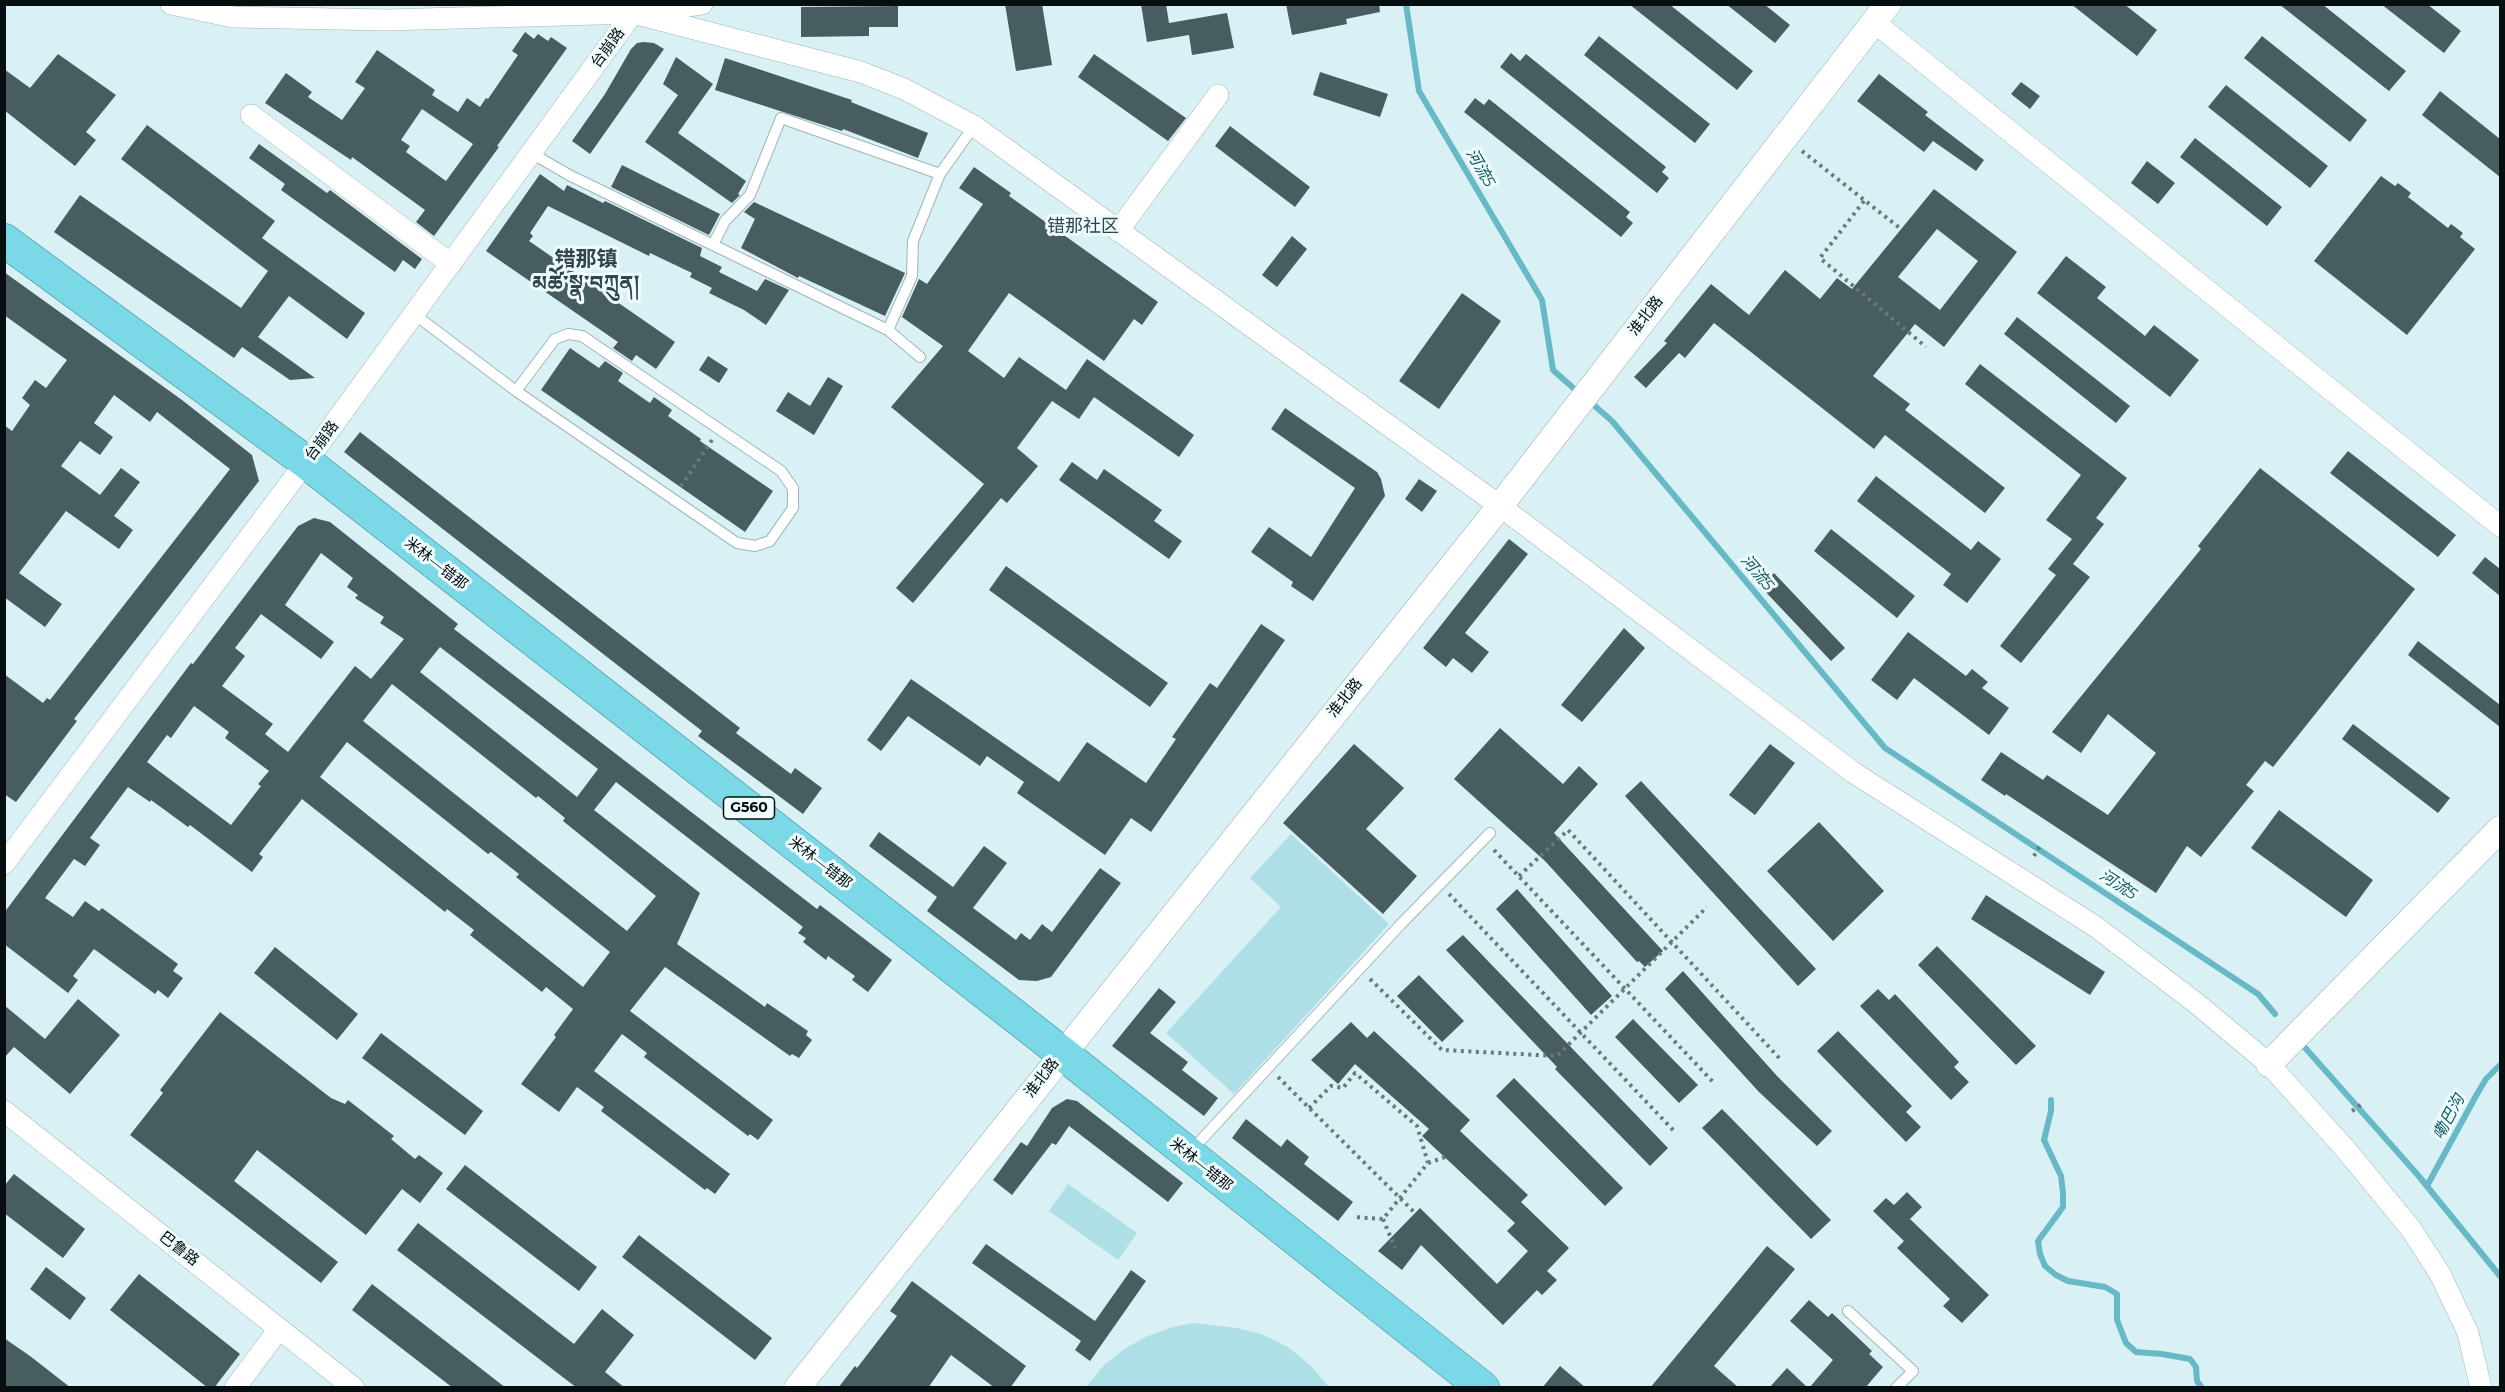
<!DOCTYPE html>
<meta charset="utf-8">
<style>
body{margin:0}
#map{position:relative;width:2505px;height:1392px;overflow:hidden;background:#d9f1f5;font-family:Montserrat,sans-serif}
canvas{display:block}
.frame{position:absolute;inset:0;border:6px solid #060e0f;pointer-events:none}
</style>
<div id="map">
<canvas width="2505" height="1392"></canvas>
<div class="frame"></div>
</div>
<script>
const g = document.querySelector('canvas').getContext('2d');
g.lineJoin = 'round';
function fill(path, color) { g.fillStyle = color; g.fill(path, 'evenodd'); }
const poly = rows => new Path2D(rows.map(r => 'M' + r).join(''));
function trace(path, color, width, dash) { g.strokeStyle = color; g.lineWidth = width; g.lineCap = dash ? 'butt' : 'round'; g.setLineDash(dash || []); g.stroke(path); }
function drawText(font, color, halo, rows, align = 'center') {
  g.font = font + ' Montserrat,"Noto Sans SC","Noto Serif Tibetan",sans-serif'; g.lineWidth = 6; g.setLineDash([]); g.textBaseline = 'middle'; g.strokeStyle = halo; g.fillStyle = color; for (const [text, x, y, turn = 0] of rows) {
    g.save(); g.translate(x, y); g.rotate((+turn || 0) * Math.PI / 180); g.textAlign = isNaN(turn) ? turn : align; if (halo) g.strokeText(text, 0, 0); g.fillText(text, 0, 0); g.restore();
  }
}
fill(poly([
 [1291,834,1389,924,1234,1094,1166,1033,1281,907,1250,878],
 [1068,1184,1137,1233,1118,1260,1049,1211],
 [1194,1323,1237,1328,1261,1334,1288,1347,1311,1366,1329,1387,1086,1387,1104,1365,1126,1348,1148,1336,1173,1327]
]), '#aedfe6');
trace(poly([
 [1406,4,1419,91,1542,300,1553,370,1580,394],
 [1588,400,1612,421,1885,748,2258,994,2275,1014],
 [2300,1042,2417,1174,2500,1276],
 [2051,1100,2051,1111,2044,1140,2061,1176,2063,1193,2063,1207,2038,1241,2040,1254,2045,1266,2056,1275,2068,1281,2105,1287,2117,1294,2117,1320,2126,1343,2136,1352,2162,1354,2190,1359,2196,1367,2197,1381,2202,1388],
 [2427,1186,2477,1094,2486,1079,2500,1065]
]), '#67b9c5', 6);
fill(poly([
 [1005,4,1042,4,1052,65,1016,71],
 [1141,4,1166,4,1169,23,1227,13,1234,48,1192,55,1189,35,1147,42],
 [1286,4,1379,4,1380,12,1346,19,1347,24,1292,35],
 [1629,4,1669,4,1753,71,1737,90],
 [1726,4,1764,4,1790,25,1775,43],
 [2071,4,2124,4,2157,30,2137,56],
 [2279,4,2322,4,2406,71,2389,91],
 [2381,4,2427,4,2461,31,2444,53],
 [898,6,898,27,869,27,869,36,801,37,801,7],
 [525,32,534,39,538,34,548,41,551,37,567,48,497,146,499,147,434,236,416,222,425,210,352,157,351,160,265,103,286,73,312,92,308,97,342,120,365,88,355,82,377,50,435,90,432,95,458,112,467,98,480,107,486,98,488,99,518,55,512,51],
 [422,109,473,144,446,181,406,152,410,146,401,140],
 [1599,36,1710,124,1695,143,1584,55],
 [2262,36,2367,120,2350,142,2244,58],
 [644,42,654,43,664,49,590,154,572,141,605,94,631,49,637,43],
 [1511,53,1520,61,1526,54,1666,167,1662,172,1669,178,1657,193,1500,67],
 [58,54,116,95,86,132,96,140,75,166,4,110,4,69,30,88],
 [1094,54,1186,118,1168,141,1078,77],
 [676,57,713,84,678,133,746,181,738,194,740,195,732,203,645,142,678,95,663,84],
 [725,58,852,100,851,102,928,133,918,158,843,129,842,131,715,90],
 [1320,72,1388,94,1380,117,1313,95],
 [1879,74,1928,112,1925,115,1984,160,1976,171,1933,141,1924,152,1857,101],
 [2021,82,2040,96,2030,109,2011,94],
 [2226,85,2328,166,2310,188,2208,107],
 [2440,91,2500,139,2500,177,2422,115],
 [1475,98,1484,105,1489,99,1630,212,1626,217,1633,223,1621,237,1464,112],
 [147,125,275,221,262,238,365,313,347,339,289,296,258,337,315,378,290,380,242,347,234,358,54,232,80,195,241,308,268,271,121,159],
 [1230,126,1310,187,1295,207,1215,146],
 [2195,138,2282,207,2267,226,2180,157],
 [259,144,327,193,330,190,422,259,415,269,403,260,395,272,281,190,285,184,249,158],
 [2147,161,2175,183,2158,204,2131,183],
 [622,165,720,214,709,235,611,187],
 [974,167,1011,193,1009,196,1158,302,1142,325,1134,319,1104,361,1009,293,968,351,1004,378,1019,357,1066,390,1087,359,1194,435,1179,457,1094,397,1079,419,1052,401,1017,448,1038,466,1007,503,1001,498,913,603,896,588,984,484,891,407,943,346,902,317,919,279,927,284,983,204,959,188],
 [540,174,564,191,567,185,603,203,605,201,702,248,700,256,722,267,719,272,757,291,765,279,789,290,766,325,744,310,709,293,712,288,690,277,692,273,650,253,649,256,548,206,530,233,533,236,529,241,675,342,656,369,636,355,632,361,613,348,618,342,486,251],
 [2381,176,2395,186,2398,183,2411,193,2408,197,2448,228,2451,224,2463,233,2460,237,2475,249,2407,335,2314,261],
 [1934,189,2017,252,1944,347,1915,324,1873,376,1910,404,1905,410,2005,488,1985,513,1885,435,1874,449,1714,323,1685,358,1679,353,1646,388,1634,377,1667,343,1664,341,1711,284,1749,315,1785,270,1820,299,1837,278,1852,289],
 [1937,229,1978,261,1940,310,1898,277],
 [754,202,905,273,885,316,799,276,798,278,741,248,755,219,744,212],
 [1292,236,1307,249,1277,287,1262,275],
 [2066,256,2106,287,2097,298,2145,336,2154,325,2199,360,2170,397,2037,293],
 [4,272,182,400,252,455,259,481,74,719,77,721,16,802,4,794,4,674,43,703,47,698,50,700,230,469,157,412,150,422,114,395,94,423,113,437,100,455,80,441,61,466,100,495,121,468,140,482,114,516,133,530,119,549,66,511,19,573,62,604,45,627,4,597,4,425,12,431,30,405,22,398,35,380,46,388,67,360,4,315],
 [1462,293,1501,321,1439,409,1399,381],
 [2017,317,2130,406,2116,423,2004,334],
 [570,348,599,368,605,361,623,373,618,381,650,403,654,397,672,410,668,416,701,439,700,441,773,491,745,532,541,390],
 [708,356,728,369,719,383,699,370],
 [1980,364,2127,478,2096,518,2104,524,2073,564,2090,577,2021,663,2000,646,2056,575,2048,569,2072,539,2046,520,2081,475,1965,384],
 [828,377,843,386,814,435,776,411,788,392,810,406],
 [1285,408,1377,472,1381,479,1385,496,1313,601,1291,586,1293,582,1251,552,1269,527,1311,557,1355,488,1271,429],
 [360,432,740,728,736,733,791,774,795,768,822,788,803,814,698,736,702,731,344,452],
 [2348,451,2456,535,2438,557,2330,473],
 [1072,462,1097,480,1104,469,1162,510,1154,521,1182,541,1169,559,1059,480],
 [2260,468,2415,589,2273,767,2265,761,2246,785,2254,791,2201,857,2187,846,2156,893,2006,794,2005,796,1981,780,2001,752,2043,780,2047,775,2108,815,2156,753,2108,714,2081,753,2052,732,2201,549,2198,546],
 [1876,476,1971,550,1978,541,2001,559,1967,603,1943,585,1951,574,1857,501],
 [1419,479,1437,491,1422,512,1405,499],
 [314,518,330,522,458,624,454,629,817,909,820,905,892,960,868,992,852,980,855,976,828,956,826,960,803,942,806,938,798,933,803,927,616,782,594,810,700,893,677,944,765,1007,767,1003,808,1031,806,1035,812,1040,799,1058,792,1054,790,1056,665,967,630,1011,773,1120,758,1140,750,1134,748,1136,644,1057,647,1053,622,1034,594,1071,730,1174,715,1194,707,1188,705,1190,601,1111,604,1107,577,1087,559,1112,521,1084,556,1037,554,1035,573,1009,546,987,542,992,470,935,474,930,447,909,445,912,302,799,259,854,263,857,252,872,190,825,188,827,151,800,150,802,128,787,90,838,100,845,85,866,74,859,45,898,73,917,85,901,99,911,102,908,178,964,173,971,183,978,168,998,158,990,155,994,94,949,73,976,78,980,68,993,4,944,4,913,191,663,193,664,298,526],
 [321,553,353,578,347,587,358,595,355,598,384,617,380,623,404,639,371,679,355,666,288,752,265,734,273,724,222,686,245,656,235,648,261,614,321,659,334,642,285,605],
 [440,647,598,769,577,797,420,672],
 [392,684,536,798,538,796,565,818,563,821,656,896,627,931,363,721],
 [194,706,229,732,225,738,269,771,258,784,261,786,231,825,147,762,167,735,171,738],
 [347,742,488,854,491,852,519,874,516,877,610,952,583,987,320,777],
 [1831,529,1915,596,1897,618,1814,551],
 [1509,539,1528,554,1465,633,1489,652,1472,673,1453,658,1446,667,1423,648],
 [2485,557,2500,569,2500,596,2472,573],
 [1006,566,1168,683,1150,707,989,590],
 [1774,573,1845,648,1831,661,1760,586],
 [1261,624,1285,640,1151,832,1131,818,1105,855,1017,793,1024,782,987,756,980,766,908,716,881,751,867,740,911,679,1059,782,1087,742,1146,783,1176,739,1172,737,1210,683,1217,688],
 [1624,628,1645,648,1582,722,1561,705],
 [1908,632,1966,676,1972,669,1988,682,1982,688,2009,708,1989,735,1914,678,1897,700,1871,680],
 [2418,641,2500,705,2500,727,2408,655],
 [2353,724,2450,798,2438,813,2342,739],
 [1500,728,1563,784,1579,766,1598,784,1554,833,1663,951,1645,967,1639,961,1637,962,1545,861,1454,779],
 [1354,744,1404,788,1366,829,1417,876,1383,914,1283,823],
 [1770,744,1795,763,1755,815,1729,795],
 [1641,781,1816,969,1798,986,1625,796],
 [2279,810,2373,880,2346,917,2251,848],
 [1819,822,1884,891,1833,941,1767,871],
 [879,832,953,887,984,846,1007,863,973,908,1016,940,1021,933,1030,940,1042,924,1052,932,1100,868,1121,883,1051,977,1037,981,1019,980,927,911,937,897,869,846],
 [1517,889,1612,996,1591,1015,1496,909],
 [1986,895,2105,972,2090,995,1971,919],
 [1463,935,1668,1148,1650,1166,1555,1069,1557,1067,1446,950],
 [1937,946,2036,1046,2016,1065,1918,965],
 [275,947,358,1014,337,1040,254,973],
 [1683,971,1777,1076,1832,1131,1817,1146,1759,1092,1665,989],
 [1419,975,1464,1021,1442,1042,1397,996],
 [1159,988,1176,1002,1150,1033,1188,1062,1182,1070,1218,1098,1204,1116,1112,1046],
 [1878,989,1889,1000,1895,994,1959,1062,1954,1067,1969,1082,1951,1100,1860,1006],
 [78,999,120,1035,70,1094,14,1047,4,1058,4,1005,45,1039],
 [220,1012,331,1098,345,1104,348,1100,394,1136,391,1139,415,1159,419,1155,443,1173,420,1203,402,1189,366,1235,257,1150,234,1181,338,1262,321,1283,130,1135,163,1093,160,1090],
 [1633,1019,1698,1085,1679,1103,1615,1037],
 [1351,1022,1367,1038,1374,1031,1470,1120,1460,1131,1528,1195,1521,1202,1569,1248,1547,1271,1557,1280,1542,1295,1537,1290,1503,1325,1421,1245,1402,1270,1378,1251,1420,1208,1497,1284,1528,1251,1507,1231,1515,1223,1422,1136,1429,1129,1355,1064,1338,1084,1311,1060],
 [1838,1031,1912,1106,1906,1112,1921,1127,1906,1142,1817,1051],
 [381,1033,483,1111,465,1135,362,1058],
 [1514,1078,1623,1188,1605,1206,1496,1096],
 [1067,1099,1077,1101,1086,1108,1183,1183,1168,1202,1069,1126,1056,1145,1052,1143,1012,1195,993,1180,1021,1142,1027,1146,1052,1108],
 [1722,1109,1831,1220,1811,1239,1702,1128],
 [1246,1119,1281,1147,1287,1139,1309,1157,1304,1164,1353,1202,1338,1221,1232,1138],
 [465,1165,597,1267,579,1291,446,1189],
 [14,1174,85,1229,63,1258,4,1213,4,1186],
 [1907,1192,1922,1207,1910,1219,1989,1295,1962,1323,1943,1306,1950,1299,1897,1248,1904,1241,1873,1211,1886,1198,1894,1205],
 [418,1223,574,1344,602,1309,634,1335,605,1372,625,1388,577,1388,397,1250],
 [639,1235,772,1338,755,1360,622,1257],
 [986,1244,1095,1321,1131,1270,1146,1281,1090,1361,1075,1350,1081,1341,972,1263],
 [1767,1246,1795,1269,1714,1366,1739,1388,1650,1388],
 [46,1267,86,1298,70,1320,30,1289],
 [139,1274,240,1354,214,1388,208,1388,110,1310],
 [912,1281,1026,1366,1010,1388,995,1388,951,1355,928,1388,838,1388,855,1366,857,1368,897,1316,890,1311],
 [372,1284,506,1388,453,1388,352,1310],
 [1809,1300,1828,1317,1832,1313,1872,1351,1869,1354,1883,1367,1865,1388,1809,1388,1833,1360,1790,1321],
 [4,1338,30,1356,71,1388,4,1388],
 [1560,1366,1586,1388,1542,1388],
 [1787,1368,1808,1388,1769,1388]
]), '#485d60');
const service = poly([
 [531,153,569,175,888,330,920,357],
 [713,245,725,221,750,195,781,118,940,174],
 [414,314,516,391,737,543,755,546,770,541,793,508,793,488,781,471,582,336,568,334,555,339,516,391],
 [888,330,912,276,913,241,940,174,974,126],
 [1190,1152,1401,924,1490,833],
 [1848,1311,1913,1371,1896,1388]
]);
const minor = poly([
 [171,4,233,17,387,20,633,13,702,4],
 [633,13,861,72,904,89,974,126,1500,506,1854,773,2096,927,2196,1003,2269,1064,2347,1151,2411,1229,2440,1274,2468,1333,2481,1388],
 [1874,22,2500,526],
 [251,115,451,264],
 [1118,231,1218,95],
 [4,864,306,462,633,13],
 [4,1111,354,1388],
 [235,1388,279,1329]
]);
const tertiary = poly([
 [2269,1064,2500,829],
 [797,1388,1500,506,1888,4]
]);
const trunk = poly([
 [4,240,306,462,1062,1053,1483,1388]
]);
trace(service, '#9eb5b9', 12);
trace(minor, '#9eb5b9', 22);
trace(tertiary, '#9eb5b9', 27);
trace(trunk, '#3d8b96', 34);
trace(poly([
 [1802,151,1901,229],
 [1864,201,1820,258,1926,347],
 [681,486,712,440],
 [1494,850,1714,1083],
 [2034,856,2041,844],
 [1519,876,1568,830,1782,1061],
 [1449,894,1674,1131],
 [1370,979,1442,1050,1557,1056,1707,907],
 [1278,1077,1415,1213],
 [1309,1108,1331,1086,1343,1088,1355,1073,1417,1126,1428,1163,1383,1219,1355,1217],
 [2352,1111,2362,1104],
 [1428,1163,1445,1157],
 [1383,1219,1395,1248]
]), '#6a797c', 4, [3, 4.5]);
trace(service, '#fff', 10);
trace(minor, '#fff', 21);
trace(tertiary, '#fff', 26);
trace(trunk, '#7bd8e6', 33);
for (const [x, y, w] of [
 [749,808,51]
]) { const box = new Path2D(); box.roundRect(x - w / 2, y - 11, w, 22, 4.5); g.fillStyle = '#eefcfe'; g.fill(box); trace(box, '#060e0f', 1.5); }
drawText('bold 14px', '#060e0f', null, [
 ["G560",749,808]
]);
drawText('15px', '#060e0f', '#eefcfe', [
 ["台崩路",608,48,-54],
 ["淮北路",1646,316,-52],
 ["台崩路",322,441,-54],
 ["米林—错那",436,564,38],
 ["淮北路",1345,698,-51],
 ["米林—错那",820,863,38],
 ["淮北路",1042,1078,-52],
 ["米林—错那",1201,1165,39],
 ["巴鲁路",179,1249,38]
]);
drawText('italic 16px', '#105861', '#eefcfe', [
 ["河流5",1480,168,60],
 ["河流5",1757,573,50],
 ["河流5",2118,885,33],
 ["嘞巴沟",2449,1117,-62]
]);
drawText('18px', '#304548', '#eefcfe', [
 ["错那社区",1083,227]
]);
drawText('bold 21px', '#304548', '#eefcfe', [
 ["错那镇",586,260],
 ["མཚོ་སྣ་བཀྲུན།",586,284]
]);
</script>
